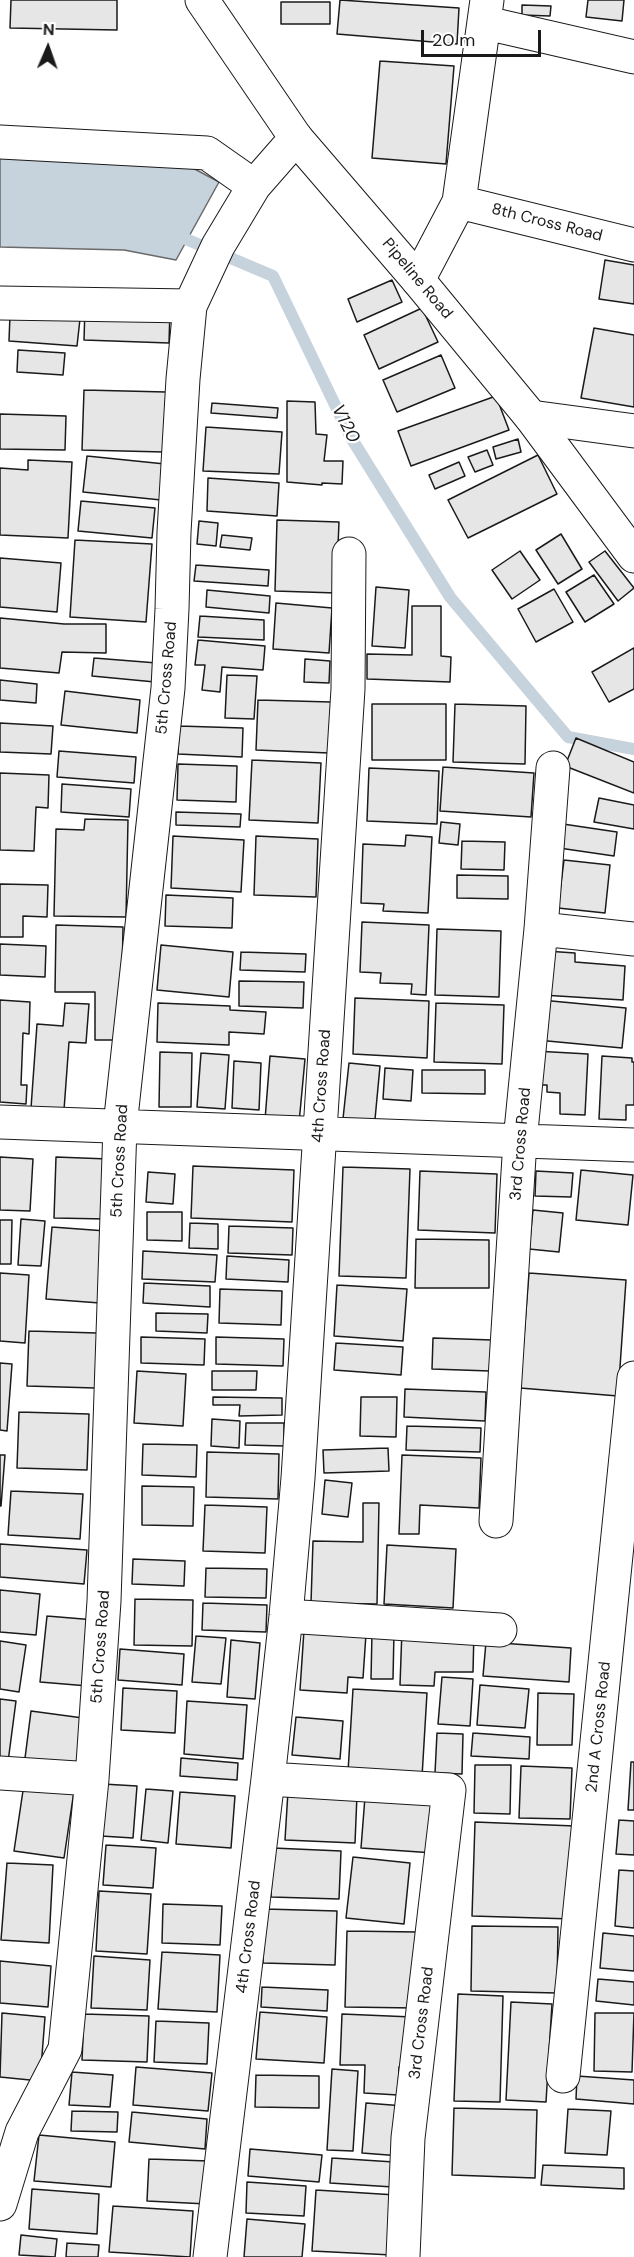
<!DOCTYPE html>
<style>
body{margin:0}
#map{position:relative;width:634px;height:2257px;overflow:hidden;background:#fff;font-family:"DM Sans",sans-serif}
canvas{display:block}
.north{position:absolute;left:18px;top:18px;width:60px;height:60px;-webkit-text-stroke:4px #fff;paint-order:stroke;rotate:2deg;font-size:16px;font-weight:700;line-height:24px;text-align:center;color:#1a1a1a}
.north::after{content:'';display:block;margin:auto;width:21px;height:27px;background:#1a1a1a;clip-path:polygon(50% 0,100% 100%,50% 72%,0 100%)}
.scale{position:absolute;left:421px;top:30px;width:120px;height:27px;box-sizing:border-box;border:3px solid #1a1a1a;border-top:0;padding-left:8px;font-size:18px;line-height:21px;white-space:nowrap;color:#1a1a1a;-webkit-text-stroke:4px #fff;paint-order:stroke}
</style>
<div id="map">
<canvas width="634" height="2257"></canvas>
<div class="north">N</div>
<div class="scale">20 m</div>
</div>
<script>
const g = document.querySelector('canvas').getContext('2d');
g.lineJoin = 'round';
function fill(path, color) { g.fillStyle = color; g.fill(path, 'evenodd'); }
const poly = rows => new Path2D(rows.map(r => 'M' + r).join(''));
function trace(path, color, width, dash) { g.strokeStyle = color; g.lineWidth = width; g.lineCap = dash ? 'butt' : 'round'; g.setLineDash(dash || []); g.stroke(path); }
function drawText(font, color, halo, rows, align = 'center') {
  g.font = font + ' "DM Sans",sans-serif'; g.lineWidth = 4.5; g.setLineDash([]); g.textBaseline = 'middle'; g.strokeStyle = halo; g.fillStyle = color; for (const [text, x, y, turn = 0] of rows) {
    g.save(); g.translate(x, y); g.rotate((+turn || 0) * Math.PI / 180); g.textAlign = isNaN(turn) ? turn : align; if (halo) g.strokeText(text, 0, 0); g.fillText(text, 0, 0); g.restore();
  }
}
const water = poly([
 [0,152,174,158,219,182,176,260,124,250,0,247,0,152]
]);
fill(water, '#c6d2dc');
trace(water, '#6a6a6a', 1.5);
trace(poly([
 [174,234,273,276,350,436,450,597,568,737,634,749]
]), '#c6d2dc', 12);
const building = poly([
 [11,0,117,0,117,30,10,28,11,0],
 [340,0,459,8,457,44,337,34,340,0],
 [588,0,624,0,622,21,586,17,588,0],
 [281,2,330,2,330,24,281,24,281,2],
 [522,5,551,6,550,16,522,15,522,5],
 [380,61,454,66,446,164,372,158,380,61],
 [605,260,634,265,634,304,599,299,605,260],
 [392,280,402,302,357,322,348,299,392,280],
 [85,307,170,310,169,343,84,340,85,307],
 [422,308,438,342,379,369,364,335,422,308],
 [10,315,80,319,77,346,9,341,10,315],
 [594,328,634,335,634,407,581,398,594,328],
 [18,350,65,353,63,375,17,372,18,350],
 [441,355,455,388,397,412,383,380,441,355],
 [84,390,166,392,164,452,82,450,84,390],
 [496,396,509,430,411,466,398,431,496,396],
 [287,401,315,402,316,434,327,435,324,461,343,461,342,484,322,483,322,485,287,482,287,401],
 [212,403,278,408,277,418,211,413,212,403],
 [0,414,66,416,65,450,0,449,0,414],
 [206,427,282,432,279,474,203,471,206,427],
 [518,439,521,452,496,459,493,447,518,439],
 [487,450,493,465,475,472,468,457,487,450],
 [538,455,557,494,468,538,448,500,538,455],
 [87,456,165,464,161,500,83,492,87,456],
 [28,460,72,462,68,538,0,535,0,468,28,470,28,460],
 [459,462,465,476,435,489,429,475,459,462],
 [208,478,279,483,277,516,207,511,208,478],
 [81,501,155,508,152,538,78,531,81,501],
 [277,520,339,522,336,593,275,591,277,520],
 [199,521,218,523,216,546,197,544,199,521],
 [561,534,582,569,558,584,536,550,561,534],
 [222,535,252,538,250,550,220,547,222,535],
 [75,540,152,544,146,622,70,617,75,540],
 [520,551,540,580,512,599,492,570,520,551],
 [605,551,634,588,618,601,589,562,605,551],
 [0,558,61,563,57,612,0,607,0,558],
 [196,565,269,570,268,586,194,581,196,565],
 [594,575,614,604,585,622,566,592,594,575],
 [376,587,409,590,405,648,372,646,376,587],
 [554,589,573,622,536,642,518,609,554,589],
 [207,590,270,596,269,613,206,607,207,590],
 [276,603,332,608,329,653,273,649,276,603],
 [412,606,441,606,441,656,451,657,450,682,367,679,367,654,412,655,412,606],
 [200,616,264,620,264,640,198,637,200,616],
 [0,618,64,624,106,624,106,653,62,652,59,673,0,668,0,618],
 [198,640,265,646,263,670,222,667,220,692,202,690,205,665,195,665,198,640],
 [634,648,634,689,609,702,592,672,634,648],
 [94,658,157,663,155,682,92,676,94,658],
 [305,659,330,661,329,683,304,682,305,659],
 [227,675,257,676,254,719,225,718,227,675],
 [0,680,37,684,36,703,0,700,0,680],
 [65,691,140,700,137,733,61,725,65,691],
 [258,700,331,702,329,753,256,750,258,700],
 [372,704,446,704,446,760,372,760,372,704],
 [455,704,526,706,525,764,453,762,455,704],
 [0,723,53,726,51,754,0,752,0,723],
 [179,726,243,728,242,757,178,754,179,726],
 [576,738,634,762,634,793,565,766,576,738],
 [59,751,136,757,134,783,57,777,59,751],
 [252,760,321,763,318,823,249,820,252,760],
 [178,764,237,766,236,802,177,800,178,764],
 [443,767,534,773,531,817,440,811,443,767],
 [369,768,439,771,437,824,367,821,369,768],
 [0,773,49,775,48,808,36,807,34,851,0,850,0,773],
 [62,784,131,789,129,817,61,812,62,784],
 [599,798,634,805,634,829,594,822,599,798],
 [176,812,241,814,240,827,176,825,176,812],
 [85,819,128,820,126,917,54,916,56,829,84,830,85,819],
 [441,822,460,824,458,845,439,843,441,822],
 [563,824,617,832,614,856,559,848,563,824],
 [406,835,432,837,428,913,383,911,384,904,361,903,363,844,405,846,406,835],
 [173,836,244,840,241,892,171,888,173,836],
 [256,836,318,839,316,897,254,895,256,836],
 [462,841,505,842,504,870,461,869,462,841],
 [564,860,610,865,605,913,558,908,564,860],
 [457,875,508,876,508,899,457,898,457,875],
 [0,884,48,885,47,917,23,916,23,937,0,937,0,884],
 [166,895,233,898,232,928,165,926,166,895],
 [362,922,429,925,426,995,411,994,412,984,380,983,381,973,360,972,362,922],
 [56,925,123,927,121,1040,95,1040,95,992,55,992,56,925],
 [437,929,501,931,499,997,435,995,437,929],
 [0,944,46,946,45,977,0,975,0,944],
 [161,945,233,952,229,997,157,990,161,945],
 [546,951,575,953,575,962,625,966,623,1000,542,995,546,951],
 [241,952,306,954,305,972,240,970,241,952],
 [239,981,304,982,303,1008,239,1006,239,981],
 [355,998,429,1001,427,1058,353,1054,355,998],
 [0,1000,30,1002,29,1034,23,1033,21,1085,27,1085,26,1104,0,1102,0,1000],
 [541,1000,626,1008,622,1048,537,1040,541,1000],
 [65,1003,89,1004,86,1043,69,1042,64,1110,31,1108,37,1024,63,1026,65,1003],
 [158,1003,230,1006,230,1010,266,1012,264,1034,229,1032,229,1045,157,1042,158,1003],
 [436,1003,504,1005,502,1064,434,1062,436,1003],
 [535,1051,588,1054,585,1115,560,1114,560,1093,547,1092,547,1085,533,1085,535,1051],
 [160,1052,192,1053,191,1107,159,1107,160,1052],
 [201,1053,229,1055,225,1109,197,1107,201,1053],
 [270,1056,305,1059,299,1123,265,1120,270,1056],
 [602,1056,632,1058,632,1062,634,1062,634,1105,626,1105,626,1120,599,1119,602,1056],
 [234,1061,261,1063,259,1110,232,1108,234,1061],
 [349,1063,380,1066,374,1130,342,1128,349,1063],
 [385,1068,413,1070,411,1101,383,1099,385,1068],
 [422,1070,485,1070,485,1094,422,1093,422,1070],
 [0,1157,33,1159,30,1211,0,1210,0,1157],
 [56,1157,108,1159,106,1219,54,1218,56,1157],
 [193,1166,294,1170,292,1222,191,1218,193,1166],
 [343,1167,410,1169,406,1278,339,1276,343,1167],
 [581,1170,633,1175,628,1225,576,1220,581,1170],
 [420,1171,497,1174,495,1233,418,1230,420,1171],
 [536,1171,573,1173,571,1197,535,1196,536,1171],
 [148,1172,175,1174,173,1204,146,1202,148,1172],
 [533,1210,563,1213,559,1252,529,1249,533,1210],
 [147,1212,182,1212,182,1241,147,1240,147,1212],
 [21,1219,45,1221,41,1266,18,1265,21,1219],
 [0,1220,12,1220,11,1264,0,1264,0,1220],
 [190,1223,218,1224,218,1249,189,1248,190,1223],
 [229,1226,293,1228,292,1255,228,1253,229,1226],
 [52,1227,106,1231,100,1303,46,1299,52,1227],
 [416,1239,489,1240,489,1288,415,1288,416,1239],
 [143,1251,217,1255,215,1282,142,1279,143,1251],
 [227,1256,289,1260,288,1282,226,1279,227,1256],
 [0,1273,29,1275,25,1343,0,1341,0,1273],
 [529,1273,626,1280,618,1396,520,1388,529,1273],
 [144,1283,210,1286,210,1307,143,1303,144,1283],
 [337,1285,407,1289,403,1341,334,1336,337,1285],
 [220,1289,282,1291,281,1325,219,1323,220,1289],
 [156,1313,208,1314,207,1333,156,1331,156,1313],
 [29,1331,97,1333,95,1388,27,1386,29,1331],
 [141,1337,205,1339,204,1365,141,1363,141,1337],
 [216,1337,284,1339,283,1366,216,1364,216,1337],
 [433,1338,492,1340,490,1371,432,1369,433,1338],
 [336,1343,403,1347,401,1375,334,1370,336,1343],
 [0,1363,12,1364,7,1431,0,1430,0,1363],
 [137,1371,186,1374,183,1426,134,1423,137,1371],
 [212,1371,257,1371,256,1390,212,1390,212,1371],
 [405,1389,486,1392,485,1421,404,1417,405,1389],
 [213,1397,282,1398,282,1415,239,1416,240,1405,213,1405,213,1397],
 [361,1397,397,1397,396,1437,360,1436,361,1397],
 [19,1412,89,1414,87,1470,17,1468,19,1412],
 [212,1419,240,1421,239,1448,211,1446,212,1419],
 [246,1423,284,1423,284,1446,245,1445,246,1423],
 [407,1426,481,1428,480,1452,406,1450,407,1426],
 [143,1444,197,1445,196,1477,142,1475,143,1444],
 [388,1448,389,1471,324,1473,323,1450,388,1448],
 [207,1452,279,1454,278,1499,206,1497,207,1452],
 [0,1455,5,1455,1,1506,0,1506,0,1455],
 [402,1455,481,1458,479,1508,420,1505,419,1534,399,1534,402,1455],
 [325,1480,352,1483,348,1517,322,1514,325,1480],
 [142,1486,194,1487,193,1526,142,1525,142,1486],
 [11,1491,83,1494,80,1539,8,1535,11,1491],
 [363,1503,379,1503,377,1604,311,1603,313,1541,363,1542,363,1503],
 [205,1505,267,1507,265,1553,203,1551,205,1505],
 [0,1544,87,1550,84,1584,0,1577,0,1544],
 [387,1545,456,1549,453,1608,384,1604,387,1545],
 [133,1559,185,1561,184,1586,132,1584,133,1559],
 [206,1568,267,1569,266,1598,205,1597,206,1568],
 [0,1590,40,1594,36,1635,0,1632,0,1590],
 [135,1599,193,1600,192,1646,134,1645,135,1599],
 [203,1603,267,1605,266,1632,202,1630,203,1603],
 [47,1616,95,1620,88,1686,40,1682,47,1616],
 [402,1629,474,1631,473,1672,435,1672,434,1686,400,1685,402,1629],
 [304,1630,366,1634,363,1678,348,1677,347,1693,300,1690,304,1630],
 [372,1632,394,1632,393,1679,371,1679,372,1632],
 [196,1636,226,1638,221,1684,192,1682,196,1636],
 [231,1640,260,1643,255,1699,227,1697,231,1640],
 [0,1641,26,1645,19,1692,0,1689,0,1641],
 [486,1642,571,1648,569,1682,483,1676,486,1642],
 [120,1649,184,1654,182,1685,118,1680,120,1649],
 [442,1677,473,1679,470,1726,438,1724,442,1677],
 [480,1685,529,1689,525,1728,477,1725,480,1685],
 [123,1688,177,1691,175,1733,121,1730,123,1688],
 [353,1689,427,1693,422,1777,348,1772,353,1689],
 [538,1693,574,1694,572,1745,537,1745,538,1693],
 [0,1699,16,1701,8,1762,0,1761,0,1699],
 [187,1701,247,1705,243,1759,184,1754,187,1701],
 [31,1711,83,1718,77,1773,24,1766,31,1711],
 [296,1717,343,1721,340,1759,292,1755,296,1717],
 [437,1733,463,1734,462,1774,435,1773,437,1733],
 [473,1733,530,1737,529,1759,471,1756,473,1733],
 [181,1758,238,1763,237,1780,180,1776,181,1758],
 [631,1762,634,1762,634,1810,628,1810,631,1762],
 [475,1765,511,1765,510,1814,474,1813,475,1765],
 [521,1766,572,1768,570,1819,519,1818,521,1766],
 [24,1784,74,1791,64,1858,14,1851,24,1784],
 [103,1784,137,1786,133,1838,101,1836,103,1784],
 [146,1789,173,1791,168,1843,141,1840,146,1789],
 [288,1791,357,1795,355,1843,285,1840,288,1791],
 [180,1792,235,1796,231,1848,176,1844,180,1792],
 [365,1797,437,1801,434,1853,361,1848,365,1797],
 [619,1820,634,1821,634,1855,616,1854,619,1820],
 [475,1822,575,1826,572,1919,472,1916,475,1822],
 [106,1845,156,1848,153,1888,103,1885,106,1845],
 [273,1848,341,1851,339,1899,271,1897,273,1848],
 [353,1857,410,1863,404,1924,346,1918,353,1857],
 [7,1863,53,1865,49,1943,1,1940,7,1863],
 [619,1870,634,1871,634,1928,615,1926,619,1870],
 [99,1891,151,1894,147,1954,96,1951,99,1891],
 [163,1904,222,1906,220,1945,162,1943,163,1904],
 [265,1909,337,1911,335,1965,263,1963,265,1909],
 [472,1926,558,1927,557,1993,471,1991,472,1926],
 [347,1931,417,1932,415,2008,345,2007,347,1931],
 [603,1933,634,1936,634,1971,600,1968,603,1933],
 [162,1952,220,1955,217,2012,158,2009,162,1952],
 [94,1956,150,1960,147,2010,91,2008,94,1956],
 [0,1961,51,1966,48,2007,0,2003,0,1961],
 [598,1979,634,1982,634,2005,596,2001,598,1979],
 [262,1987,328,1990,327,2011,261,2007,262,1987],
 [458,1994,503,1996,500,2102,454,2101,458,1994],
 [511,2002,552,2004,546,2102,506,2100,511,2002],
 [260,2012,327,2017,324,2063,256,2059,260,2012],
 [2,2013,45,2017,40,2081,0,2077,2,2013],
 [595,2013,634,2013,632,2072,594,2071,595,2013],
 [84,2014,149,2016,147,2062,82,2060,84,2014],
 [342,2014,412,2017,410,2067,399,2067,398,2095,364,2093,365,2065,340,2065,342,2014],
 [156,2021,209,2023,207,2064,154,2062,156,2021],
 [136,2067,212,2073,208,2111,133,2105,136,2067],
 [332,2069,358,2071,353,2151,327,2150,332,2069],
 [72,2072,113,2075,110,2107,69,2105,72,2072],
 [256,2075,319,2076,319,2108,255,2107,256,2075],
 [577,2076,634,2080,634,2104,576,2099,577,2076],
 [366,2103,404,2106,401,2156,362,2153,366,2103],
 [454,2108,537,2110,535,2178,452,2175,454,2108],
 [568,2109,611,2111,607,2155,565,2153,568,2109],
 [72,2111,118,2112,117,2132,71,2131,72,2111],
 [132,2112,207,2119,205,2149,129,2142,132,2112],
 [39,2135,115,2142,111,2187,34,2181,39,2135],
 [250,2149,322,2155,319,2182,248,2176,250,2149],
 [332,2158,394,2162,393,2187,330,2183,332,2158],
 [149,2159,209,2161,207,2204,147,2201,149,2159],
 [543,2165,624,2168,624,2189,541,2185,543,2165],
 [247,2182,306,2186,304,2216,246,2213,247,2182],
 [32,2189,99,2194,97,2234,29,2229,32,2189],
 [316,2190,396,2195,392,2255,312,2251,316,2190],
 [113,2206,193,2211,190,2257,109,2252,113,2206],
 [247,2219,305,2224,302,2257,244,2257,247,2219],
 [21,2235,57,2239,55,2257,19,2255,21,2235],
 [67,2243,99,2245,98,2257,66,2257,67,2243]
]);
fill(building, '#e6e6e6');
trace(building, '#1a1a1a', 1.5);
const street = poly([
 [486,23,634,57],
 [0,142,207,153,254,186],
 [459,202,634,245],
 [418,280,459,202,487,0],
 [0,303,190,306],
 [531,417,634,431],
 [541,929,634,939],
 [0,1122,634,1145],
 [496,1521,520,1141,541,929,553,768],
 [286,1616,500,1630],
 [0,1773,92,1779],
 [268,1779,449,1790,408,2138,403,2257],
 [563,2076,634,1378],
 [0,2204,22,2132,65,2049,92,1779,104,1601,120,1126,168,688,172,609,174,532,183,379,190,306,218,246,254,186,296,138],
 [210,2257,268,1779,286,1616,298,1478,348,689,349,554]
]);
const secondary = poly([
 [202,0,296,138,418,280,531,417,634,556]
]);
trace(street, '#1a1a1a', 35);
trace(secondary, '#1a1a1a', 35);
trace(street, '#fff', 33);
trace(secondary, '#fff', 33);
drawText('16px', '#1a1a1a', '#fff', [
 ["8th Cross Road",547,223,14],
 ["Pipeline Road",417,279,50],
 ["5th Cross Road",167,678,-85],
 ["4th Cross Road",322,1086,-86],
 ["3rd Cross Road",521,1144,-85],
 ["5th Cross Road",120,1161,-87],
 ["5th Cross Road",101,1647,-86],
 ["2nd A Cross Road",599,1727,-84],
 ["4th Cross Road",249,1937,-83],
 ["3rd Cross Road",422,2023,-83]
]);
drawText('italic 18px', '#1a1a1a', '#fff', [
 ["V120",345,424,63]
]);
</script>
